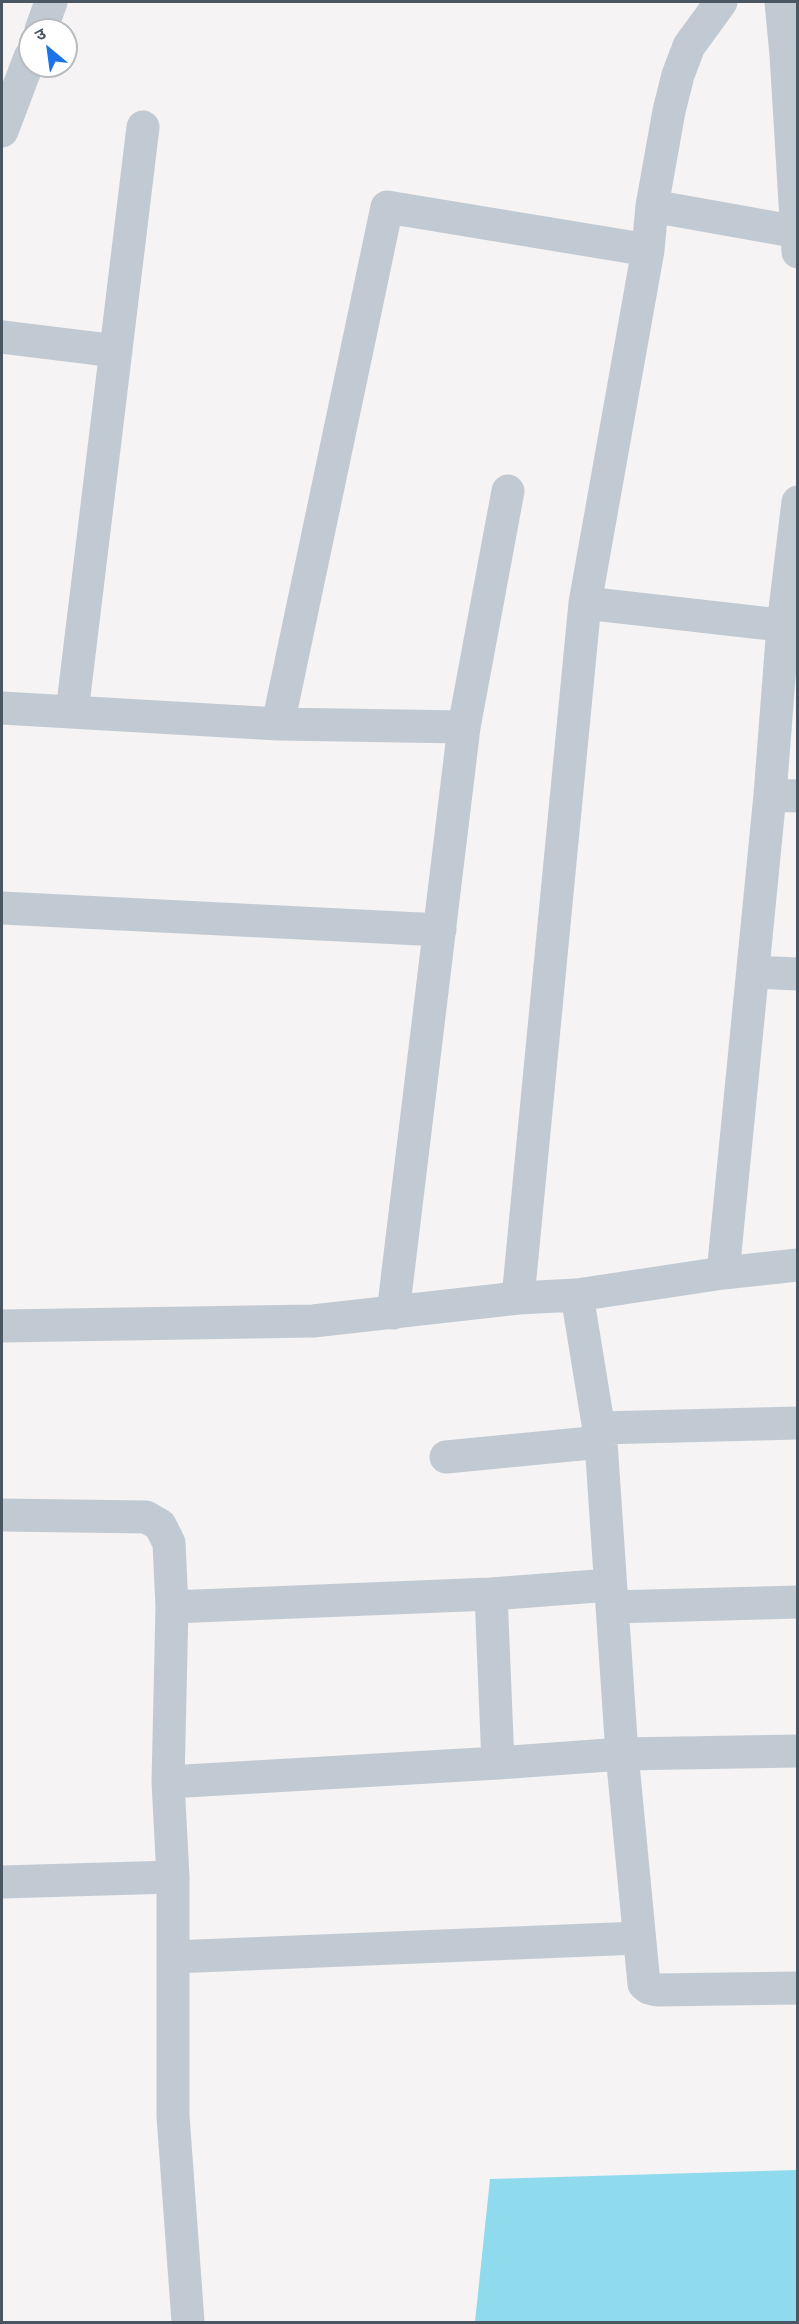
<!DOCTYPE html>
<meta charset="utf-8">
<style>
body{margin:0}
#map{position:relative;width:799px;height:2324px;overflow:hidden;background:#f5f3f3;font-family:"Archivo Narrow","Noto Sans Devanagari",sans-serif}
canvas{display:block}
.frame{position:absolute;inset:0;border:3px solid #4a5661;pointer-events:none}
.north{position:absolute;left:18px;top:18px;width:60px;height:60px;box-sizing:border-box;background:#fff;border:2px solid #b7bbc0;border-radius:50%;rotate:331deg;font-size:16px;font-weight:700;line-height:24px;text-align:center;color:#4a5661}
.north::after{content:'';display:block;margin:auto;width:21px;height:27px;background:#1a73e8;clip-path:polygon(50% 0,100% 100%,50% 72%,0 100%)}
</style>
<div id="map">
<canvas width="799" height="2324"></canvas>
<div class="frame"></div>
<div class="north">उ</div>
</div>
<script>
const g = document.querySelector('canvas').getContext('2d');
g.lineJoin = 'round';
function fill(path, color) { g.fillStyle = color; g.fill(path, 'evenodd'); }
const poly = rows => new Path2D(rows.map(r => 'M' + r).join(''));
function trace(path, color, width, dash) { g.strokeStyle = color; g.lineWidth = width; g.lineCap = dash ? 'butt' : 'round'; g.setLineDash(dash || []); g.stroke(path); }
fill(poly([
 [797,2170,797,2322,475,2322,490,2179]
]), '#90daee');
trace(poly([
 [781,2,786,55,798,252],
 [41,30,51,2],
 [2,131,30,57],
 [652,206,798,232],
 [2,337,116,351],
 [585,603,798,627],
 [2,708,278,724],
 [72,712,143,127],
 [464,727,278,724,387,207,648,250],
 [770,795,798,796],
 [2,908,440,930],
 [753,972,798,974],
 [723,1273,770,795,783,626,798,502],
 [577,1295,601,1442,622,1754,644,1984,649,1988,657,1990,798,1988],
 [518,1298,585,603,648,250,652,206,669,111,678,75,689,46,721,2],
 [393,1313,464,727,508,491],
 [2,1326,313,1321,518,1298,577,1295,723,1273,798,1265],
 [599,1428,798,1423],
 [446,1457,601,1442],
 [2,1515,146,1517,160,1525,169,1543,172,1607,168,1782,173,1877,173,2116,188,2322],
 [491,1594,610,1585],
 [612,1607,798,1602],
 [498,1763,622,1754,798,1751],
 [168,1782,498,1763,491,1594,172,1607],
 [2,1882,173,1877],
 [173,1957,638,1938]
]), '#c1cad2', 33);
</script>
